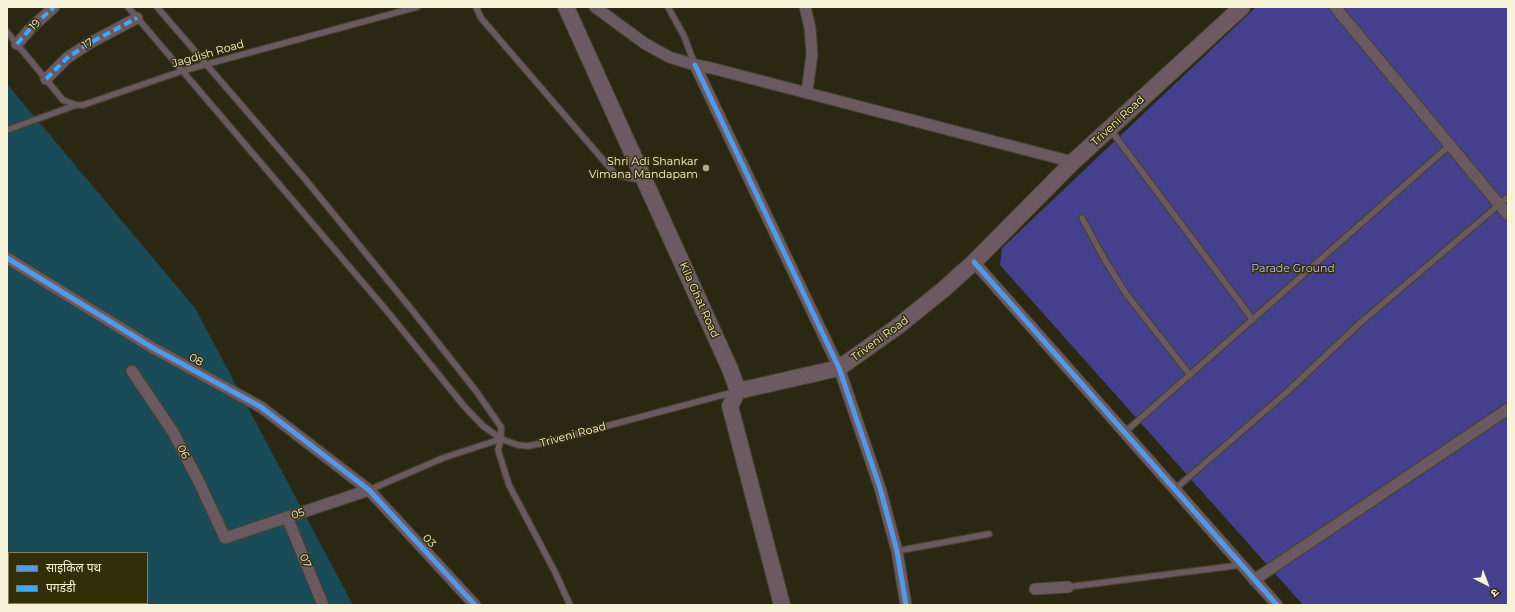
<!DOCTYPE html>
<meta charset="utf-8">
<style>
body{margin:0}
#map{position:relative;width:1515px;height:612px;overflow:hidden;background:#2a2712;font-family:Montserrat,"Noto Sans Devanagari",sans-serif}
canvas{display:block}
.frame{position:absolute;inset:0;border:8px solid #f6f2d8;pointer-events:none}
.legend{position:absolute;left:8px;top:552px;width:140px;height:52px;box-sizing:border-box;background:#342e08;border:1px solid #827c5b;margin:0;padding:5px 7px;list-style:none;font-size:12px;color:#f6f2d8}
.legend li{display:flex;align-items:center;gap:8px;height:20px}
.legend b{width:20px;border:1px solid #827c5b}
.north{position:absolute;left:1467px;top:564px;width:40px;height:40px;-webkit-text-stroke:3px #342e08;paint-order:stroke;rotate:138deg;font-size:11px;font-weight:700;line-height:16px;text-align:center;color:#f6f2d8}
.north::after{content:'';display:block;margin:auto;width:14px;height:18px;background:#f6f2d8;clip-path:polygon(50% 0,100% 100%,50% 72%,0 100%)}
</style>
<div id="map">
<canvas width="1515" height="612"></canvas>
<div class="frame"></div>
<ul class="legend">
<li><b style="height:5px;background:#5399e6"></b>साइकिल पथ</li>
<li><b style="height:5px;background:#3fa9f5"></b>पगडंडी</li>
</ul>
<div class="north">उ</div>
</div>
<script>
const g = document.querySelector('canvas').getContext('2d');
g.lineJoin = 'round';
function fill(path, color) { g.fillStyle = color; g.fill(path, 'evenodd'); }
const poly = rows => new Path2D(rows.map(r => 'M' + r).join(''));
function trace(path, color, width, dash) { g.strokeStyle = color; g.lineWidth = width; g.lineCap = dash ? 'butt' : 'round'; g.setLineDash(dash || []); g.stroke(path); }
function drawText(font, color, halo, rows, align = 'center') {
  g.font = font + ' Montserrat,sans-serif'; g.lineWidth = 3; g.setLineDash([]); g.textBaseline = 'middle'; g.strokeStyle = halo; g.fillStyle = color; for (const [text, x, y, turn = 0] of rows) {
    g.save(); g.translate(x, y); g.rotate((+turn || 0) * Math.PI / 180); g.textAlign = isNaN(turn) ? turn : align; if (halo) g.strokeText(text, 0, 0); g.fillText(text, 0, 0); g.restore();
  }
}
fill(poly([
 [1256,7,1508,7,1508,605,1303,605,1000,265,1002,248]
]), '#44408e');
fill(poly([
 [7,84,195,308,353,605,7,605],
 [9,553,147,553,147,603,9,603]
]), '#1a4b58');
const lane = poly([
 [128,7,387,311,464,406,482,425,501,439],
 [157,7,305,179,412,310,476,391,501,427,501,439,498,450,509,485,555,572,570,605],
 [476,7,481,18,616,175,641,180],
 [668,7,684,36,695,65],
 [7,32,63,100,76,105],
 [1110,129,1253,320],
 [7,130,76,105,83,105,182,71,417,7],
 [1082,218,1106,262,1127,295,1190,375],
 [1125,432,1450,145],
 [1175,489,1288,391,1359,324,1508,197],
 [369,490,443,458,501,439,518,445,528,446,543,443,734,392],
 [897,551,989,534],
 [1068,587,1241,565]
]);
const street = poly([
 [595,7,644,43,669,57,695,65,711,68,1073,162],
 [805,7,810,28,812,54,807,92],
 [1335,7,1508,215],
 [17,44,31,28,54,7],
 [695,65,839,368,880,488,897,551,906,605],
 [46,79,67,58,88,44,137,18],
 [7,258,153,348,261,407,369,490,475,605],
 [974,262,1277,605],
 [132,371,173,432,199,482,225,538,369,490],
 [287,517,323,605],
 [1254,580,1508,409],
 [1035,589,1068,587]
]);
const secondary = poly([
 [566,7,730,369,738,391,730,406,782,605],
 [738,391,839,368,897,327,944,289,974,262,1073,162,1242,7]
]);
trace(lane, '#45422f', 8);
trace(street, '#45422f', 13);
trace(secondary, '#45422f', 18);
trace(lane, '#6b5962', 5.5);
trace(street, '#6b5962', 11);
trace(secondary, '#6d5961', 16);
trace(poly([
 [17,44,31,28,54,7],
 [46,79,67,58,88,44,137,18]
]), '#3fa9f5', 4, [8, 4]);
trace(poly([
 [695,65,839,368,880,488,897,551,906,605],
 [7,258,153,348,261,407,369,490,475,605],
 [974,262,1277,605]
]), '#5399e6', 5);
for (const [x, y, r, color] of [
 [706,168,4,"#afab93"]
]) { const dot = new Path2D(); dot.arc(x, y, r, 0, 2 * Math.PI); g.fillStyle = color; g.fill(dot); trace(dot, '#342e08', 1.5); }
drawText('11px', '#f6f2d8', '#342e08', [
 ["19",35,25,-44],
 ["17",88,44,-30],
 ["Jagdish Road",208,54,-16],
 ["Triveni Road",1118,121,-43],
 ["Kila Ghat Road",699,300,66],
 ["Triveni Road",880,339,-36],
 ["08",196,360,28],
 ["Triveni Road",573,435,-15],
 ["06",183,452,63],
 ["05",298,514,-19],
 ["03",429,541,48],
 ["07",305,561,68]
]);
drawText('11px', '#f6f2d8', '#342e08', [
 ["Shri Adi Shankar",698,162],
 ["Vimana Mandapam",698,175]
], 'right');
drawText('11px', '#bfc3f8', '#342e08', [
 ["Parade Ground",1293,269]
]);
</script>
